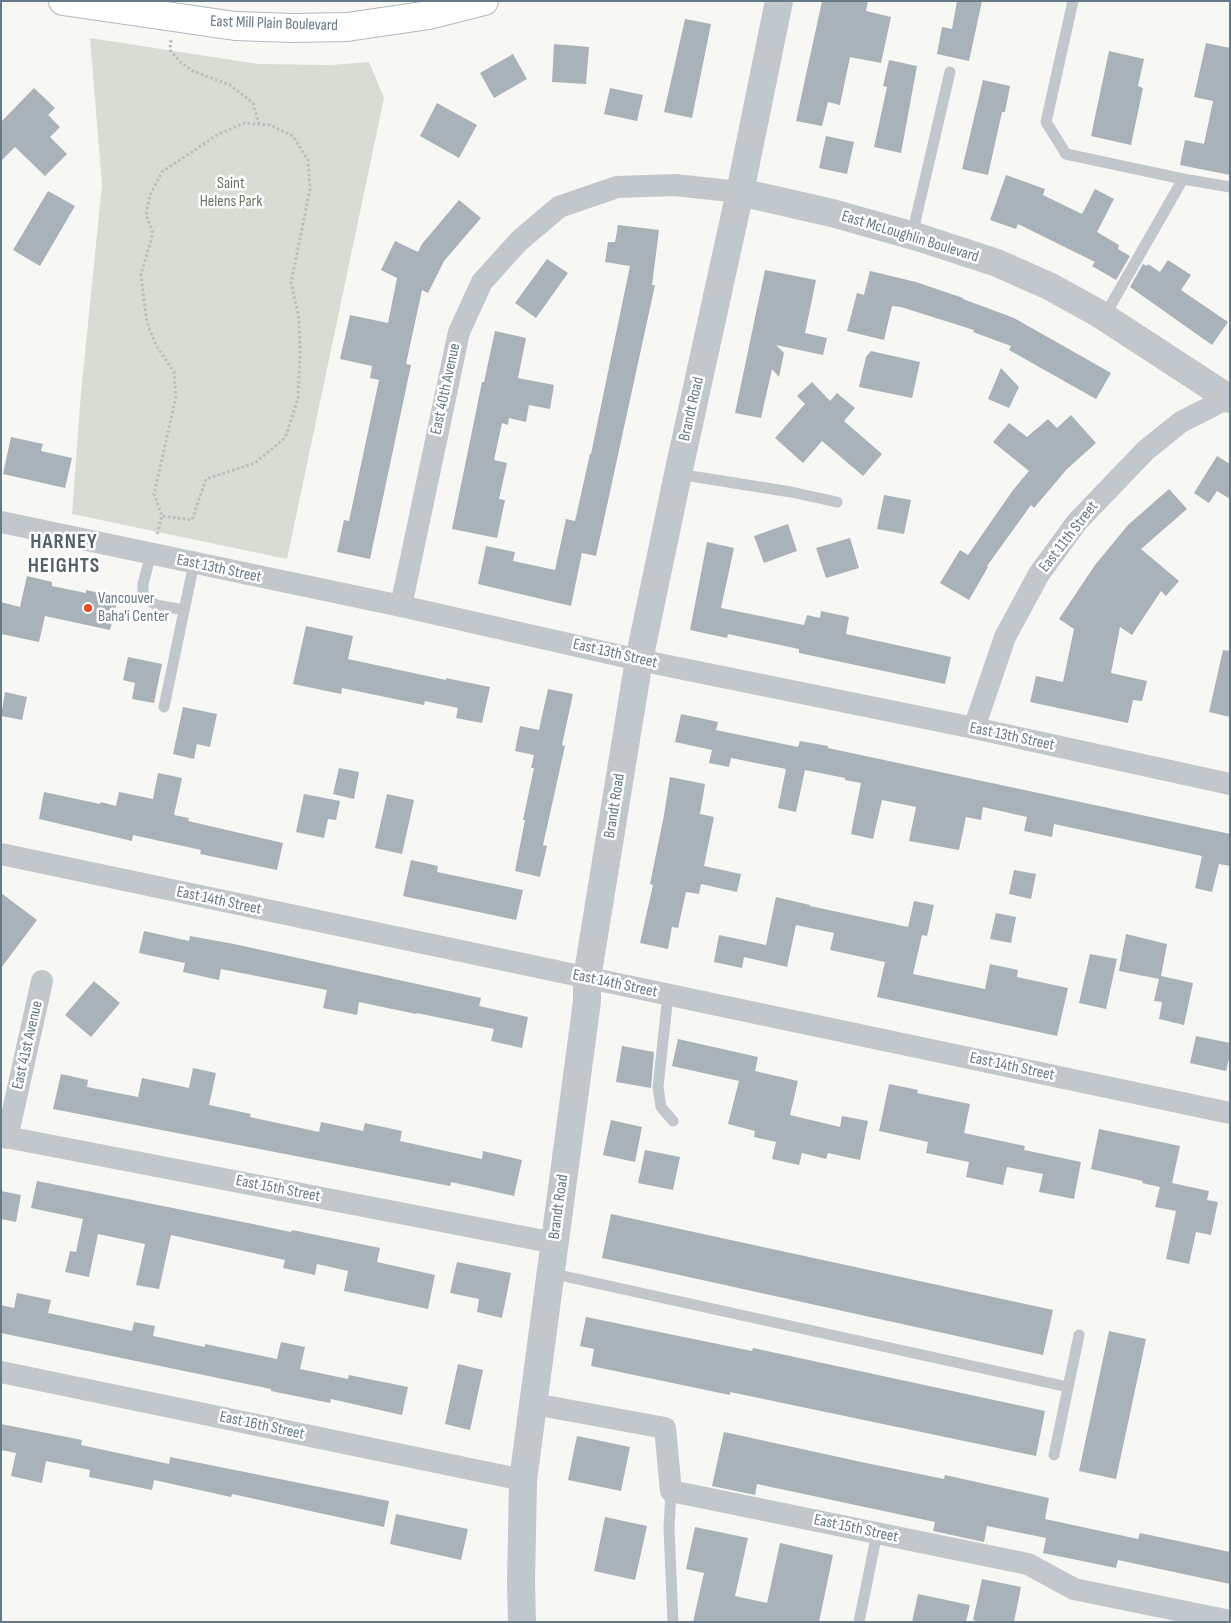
<!DOCTYPE html>
<style>
body{margin:0}
#map{position:relative;width:1231px;height:1623px;overflow:hidden;background:#f7f7f4;font-family:"Sofia Sans Condensed",sans-serif}
canvas{display:block}
.frame{position:absolute;inset:0;border:2px solid #657987;pointer-events:none}
</style>
<div id="map">
<canvas width="1231" height="1623"></canvas>
<div class="frame"></div>
</div>
<script>
const g = document.querySelector('canvas').getContext('2d');
g.lineJoin = 'round';
function fill(path, color) { g.fillStyle = color; g.fill(path, 'evenodd'); }
const poly = rows => new Path2D(rows.map(r => 'M' + r).join(''));
function trace(path, color, width, dash) { g.strokeStyle = color; g.lineWidth = width; g.lineCap = dash ? 'butt' : 'round'; g.setLineDash(dash || []); g.stroke(path); }
function drawText(font, color, halo, rows, align = 'center') {
  g.font = font + ' "Sofia Sans Condensed",sans-serif'; g.lineWidth = 5; g.setLineDash([]); g.textBaseline = 'middle'; g.strokeStyle = halo; g.fillStyle = color; for (const [text, x, y, turn = 0] of rows) {
    g.save(); g.translate(x, y); g.rotate((+turn || 0) * Math.PI / 180); g.textAlign = isNaN(turn) ? turn : align; if (halo) g.strokeText(text, 0, 0); g.fillText(text, 0, 0); g.restore();
  }
}
fill(poly([
 [90,38,258,64,331,65,369,62,384,98,287,559,72,514,81,393,102,185]
]), '#d7ddd3');
fill(poly([
 [822,1,868,1,866,11,891,17,881,63,850,57,840,105,828,102,822,126,796,121],
 [957,1,982,1,969,61,937,54,942,27,952,29],
 [685,19,711,24,692,118,664,112],
 [1206,43,1230,48,1230,175,1180,165,1185,140,1204,144,1213,101,1194,97],
 [554,44,589,47,586,84,552,82],
 [1109,51,1144,59,1138,86,1143,88,1131,145,1091,136],
 [513,54,527,79,494,98,480,73],
 [889,60,917,66,901,153,874,147,887,87,883,86],
 [983,80,1010,86,1005,112,1002,112,988,175,962,169],
 [34,88,55,108,48,115,60,127,50,137,67,154,45,176,15,147,1,161,1,122],
 [610,88,643,95,637,121,604,114],
 [437,103,477,125,459,158,420,136],
 [826,136,854,142,847,174,819,168],
 [1006,175,1045,189,1043,195,1082,214,1095,189,1114,199,1097,232,1119,245,1118,249,1130,256,1116,280,1092,266,1095,262,1018,224,1016,229,990,220],
 [48,191,75,206,40,266,13,250],
 [459,200,481,218,444,261,428,293,422,290,406,364,411,365,370,559,337,552,344,520,349,521,379,380,370,378,372,366,340,359,350,315,388,323,397,278,381,270,395,241,418,252,422,244],
 [618,225,659,230,652,285,655,285,596,556,582,553,571,606,478,584,486,546,515,552,513,561,555,570,566,519,575,521,590,454,591,454,630,266,605,262,608,242,615,242],
 [547,259,568,273,536,318,515,303],
 [1168,260,1191,275,1181,290,1228,322,1212,345,1130,287,1143,264,1147,266,1148,264,1160,272],
 [765,270,816,280,805,333,827,338,823,355,776,345,784,353,779,377,772,369,761,418,735,413],
 [870,271,916,282,963,298,963,299,1014,318,1111,373,1096,399,1009,350,1011,346,973,332,974,330,901,307,892,306,884,340,847,331,857,293,864,295],
 [495,331,526,338,518,378,554,385,550,409,529,405,526,422,509,418,508,425,502,423,494,460,507,463,499,499,505,500,497,538,452,529,482,382,484,382],
 [871,351,920,362,912,398,859,387,866,357],
 [1001,368,1019,387,1009,408,988,399],
 [812,382,830,401,837,393,855,408,844,421,882,454,863,476,822,441,803,463,775,438,805,404,797,396],
 [1071,415,1096,443,1067,469,1034,508,1031,505,987,566,988,567,969,600,940,583,960,550,968,555,1013,490,1029,471,993,442,1009,423,1027,437,1048,419,1057,428],
 [11,437,43,444,41,451,72,458,65,488,3,474],
 [1217,456,1230,464,1230,499,1217,491,1209,503,1194,493],
 [1169,489,1187,509,1141,549,1179,581,1166,596,1161,591,1132,635,1120,627,1111,673,1147,681,1142,701,1133,700,1128,723,1030,702,1036,676,1063,682,1074,629,1059,619,1095,565,1128,525],
 [884,495,911,500,904,534,877,529],
 [788,524,797,551,764,563,754,536],
 [850,538,859,568,826,578,816,548],
 [707,542,734,548,721,608,804,625,807,615,820,618,821,611,849,617,846,634,951,657,945,684,799,653,799,649,728,634,727,638,690,630],
 [27,576,52,582,52,586,86,593,86,590,118,597,110,630,45,616,39,642,1,634,1,602,20,607],
 [306,626,353,636,348,659,446,680,446,678,490,687,482,723,456,718,458,708,425,701,424,705,342,688,341,694,293,684],
 [1223,650,1230,651,1230,717,1209,712],
 [128,657,162,664,154,703,132,699,135,683,123,680],
 [548,689,573,694,562,745,565,746,543,845,547,846,540,877,515,871,525,820,523,820,534,768,531,768,534,755,515,751,520,726,539,730],
 [5,692,27,697,22,720,1,716],
 [183,707,217,714,210,747,197,744,194,759,173,754],
 [681,714,718,722,716,730,798,747,800,741,828,746,828,748,1230,834,1230,866,1219,864,1212,892,1195,888,1202,856,1054,824,1052,837,1024,831,1027,817,983,807,981,820,966,817,959,850,909,841,916,807,882,800,873,839,851,834,861,783,845,780,845,778,805,770,796,812,778,808,786,769,731,758,729,767,709,763,712,750,675,742],
 [339,768,359,772,354,799,333,794],
 [158,773,182,778,174,815,189,818,188,821,283,843,277,870,200,854,201,850,133,835,132,841,39,819,44,792,100,804,101,802,116,806,119,792,153,799],
 [670,777,705,784,700,814,714,817,704,866,741,874,737,892,701,884,699,894,686,892,678,928,672,927,668,949,640,943,653,885,650,884,664,815],
 [304,794,340,801,336,820,328,819,324,838,296,832],
 [387,794,414,800,402,854,375,848],
 [411,860,438,866,437,872,523,890,516,920,403,896],
 [1014,870,1036,874,1031,899,1009,894],
 [1,893,37,920,1,968],
 [776,897,810,905,810,906,908,927,914,901,934,905,927,936,922,935,913,974,985,989,990,964,1018,970,1017,977,1068,988,1057,1036,877,997,885,962,830,950,834,933,796,925,787,967,744,957,742,968,714,962,719,935,766,945],
 [996,913,1016,917,1011,943,990,939],
 [144,931,189,941,190,936,234,944,481,998,479,1006,528,1017,522,1048,491,1041,494,1029,417,1013,416,1014,359,1002,357,1015,323,1008,327,990,221,969,219,980,183,972,185,963,139,953],
 [1126,934,1167,944,1161,976,1193,983,1184,1025,1159,1019,1162,1002,1154,1001,1159,979,1119,971],
 [1090,954,1117,959,1106,1009,1079,1003],
 [94,981,120,1003,91,1037,65,1015],
 [1196,1036,1230,1043,1230,1055,1226,1071,1190,1063],
 [678,1039,758,1057,755,1071,798,1081,790,1115,840,1127,842,1116,868,1121,860,1160,828,1153,826,1159,802,1153,799,1165,772,1159,776,1142,754,1137,755,1131,728,1124,739,1081,672,1066],
 [622,1046,654,1052,651,1088,616,1082],
 [193,1068,216,1073,209,1105,251,1114,250,1117,319,1132,321,1122,363,1131,365,1123,402,1131,400,1141,482,1159,483,1151,522,1160,514,1196,451,1182,450,1186,53,1109,61,1074,88,1080,87,1087,138,1097,142,1078,189,1088],
 [889,1084,918,1090,917,1093,970,1104,964,1133,1025,1146,1024,1150,1081,1162,1074,1199,1039,1192,1043,1174,1007,1167,1003,1185,966,1177,969,1162,926,1153,928,1142,879,1131],
 [611,1120,642,1127,635,1162,603,1155],
 [1099,1129,1180,1146,1172,1183,1209,1191,1207,1200,1218,1202,1211,1235,1196,1232,1189,1264,1166,1259,1176,1211,1155,1207,1160,1187,1142,1183,1143,1181,1091,1169],
 [645,1150,680,1157,673,1190,638,1183],
 [37,1181,243,1222,291,1232,292,1230,380,1248,377,1262,435,1275,428,1309,344,1291,348,1271,317,1264,315,1275,283,1268,285,1260,171,1235,159,1289,136,1285,145,1244,98,1234,89,1277,65,1272,70,1251,76,1252,83,1219,31,1208],
 [1,1191,21,1195,16,1222,1,1219],
 [611,1214,1053,1310,1043,1355,602,1258],
 [457,1262,511,1273,502,1318,477,1312,479,1299,450,1293],
 [17,1293,51,1300,48,1313,132,1331,134,1322,155,1326,153,1336,205,1347,205,1344,277,1359,281,1342,305,1347,300,1369,348,1379,349,1375,408,1387,402,1415,331,1399,330,1403,271,1391,271,1389,1,1333,1,1305,14,1308],
 [586,1317,752,1351,753,1348,1045,1411,1036,1456,730,1392,730,1395,591,1366,594,1349,580,1346],
 [1109,1331,1146,1339,1116,1479,1079,1471],
 [458,1364,483,1370,470,1430,445,1424],
 [1,1424,82,1440,81,1445,169,1464,170,1457,389,1501,384,1527,232,1494,231,1497,154,1480,152,1490,89,1477,90,1470,46,1461,42,1483,11,1476,16,1453,1,1450],
 [724,1432,866,1463,944,1479,945,1475,1049,1498,1045,1519,1138,1539,1140,1533,1230,1552,1230,1584,1118,1560,1116,1568,1043,1553,1046,1538,987,1526,984,1542,933,1531,935,1522,757,1484,755,1495,712,1486],
 [577,1436,630,1447,621,1491,568,1480],
 [396,1514,468,1529,461,1560,390,1544],
 [605,1517,647,1526,635,1580,594,1571],
 [695,1527,748,1538,735,1596,767,1603,780,1543,833,1555,819,1622,693,1622,704,1573,686,1569],
 [982,1579,1021,1587,1014,1622,982,1622,973,1620],
 [918,1594,970,1605,966,1622,912,1622]
]), '#a9b2b8');
const secondary = poly([
 [63,1,235,26,294,28,347,27,429,15,484,1]
]);
trace(secondary, '#b2b9be', 30);
trace(poly([
 [171,40,170,50,180,62,193,71,230,85,253,103,259,124],
 [157,534,162,516,154,494,176,397,174,372,156,345,147,322,144,300,141,274,153,233,146,215,150,195,162,172,217,135,244,123,270,125,293,136,308,160,310,189,291,283,299,318,300,352,298,399,285,438,255,463,206,479,192,520,162,516]
]), '#babec0', 3, [2.5, 2.5]);
trace(poly([
 [1073,1,1046,122,1066,154,1183,179],
 [912,235,950,72],
 [1104,317,1183,179,1230,187],
 [678,474,791,492,837,502],
 [151,554,143,584,143,593,149,600,156,605,184,610],
 [164,707,194,563],
 [668,995,658,1087,661,1107,673,1121],
 [550,1273,1068,1387],
 [1054,1455,1079,1335],
 [671,1491,669,1528,673,1622],
 [859,1622,877,1533]
]), '#c2c7cb', 11);
trace(poly([
 [1,522,401,606,639,660,974,728,1230,784],
 [401,606,459,332,482,282,519,241,559,207,617,187,675,185,740,192],
 [974,728,1005,637,1039,574,1077,522,1146,450,1181,422,1230,397],
 [1,854,1230,1113],
 [1,1136,555,1243],
 [7,1138,42,981],
 [1,1372,523,1480],
 [534,1404,665,1428,671,1491,1028,1564,1074,1589,1230,1621]
]), '#c2c7cb', 22);
trace(poly([
 [740,192,832,213,921,238,997,263,1049,286,1098,313,1230,399],
 [522,1622,521,1582,523,1480,587,1001,587,978,639,660,678,474,740,192,779,1]
]), '#c2c7cb', 28);
trace(secondary, '#fff', 28);
for (const [x, y, r, color] of [
 [88,608,5,"#ea4722"]
]) { const dot = new Path2D(); dot.arc(x, y, r, 0, 2 * Math.PI); g.fillStyle = color; g.fill(dot); trace(dot, '#fff', 2); }
drawText('16px', '#657987', '#fff', [
 ["East Mill Plain Boulevard",274,24,2],
 ["East McLoughlin Boulevard",910,237,17],
 ["East 40th Avenue",446,389,-78],
 ["Brandt Road",692,409,-77],
 ["East 11th Street",1069,537,-52],
 ["East 13th Street",219,569,12],
 ["East 13th Street",615,654,13],
 ["East 13th Street",1012,737,12],
 ["Brandt Road",615,806,-81],
 ["East 14th Street",219,901,12],
 ["East 14th Street",615,984,12],
 ["East 41st Avenue",28,1045,-77],
 ["East 14th Street",1012,1067,12],
 ["East 15th Street",278,1189,11],
 ["Brandt Road",559,1207,-82],
 ["East 16th Street",262,1426,12],
 ["East 15th Street",856,1529,12]
]);
drawText('16px', '#667860', '#fff', [
 ["Saint",231,184],
 ["Helens Park",231,202]
]);
drawText('16px', '#657987', '#fff', [
 ["Vancouver",98,599],
 ["Baha'i Center",98,617]
], 'left');
g.letterSpacing = '1px';
drawText('bold 21px', '#53626b', '#fff', [
 ["HARNEY",64,543],
 ["HEIGHTS",64,567]
]);
g.letterSpacing = '0px';
</script>
